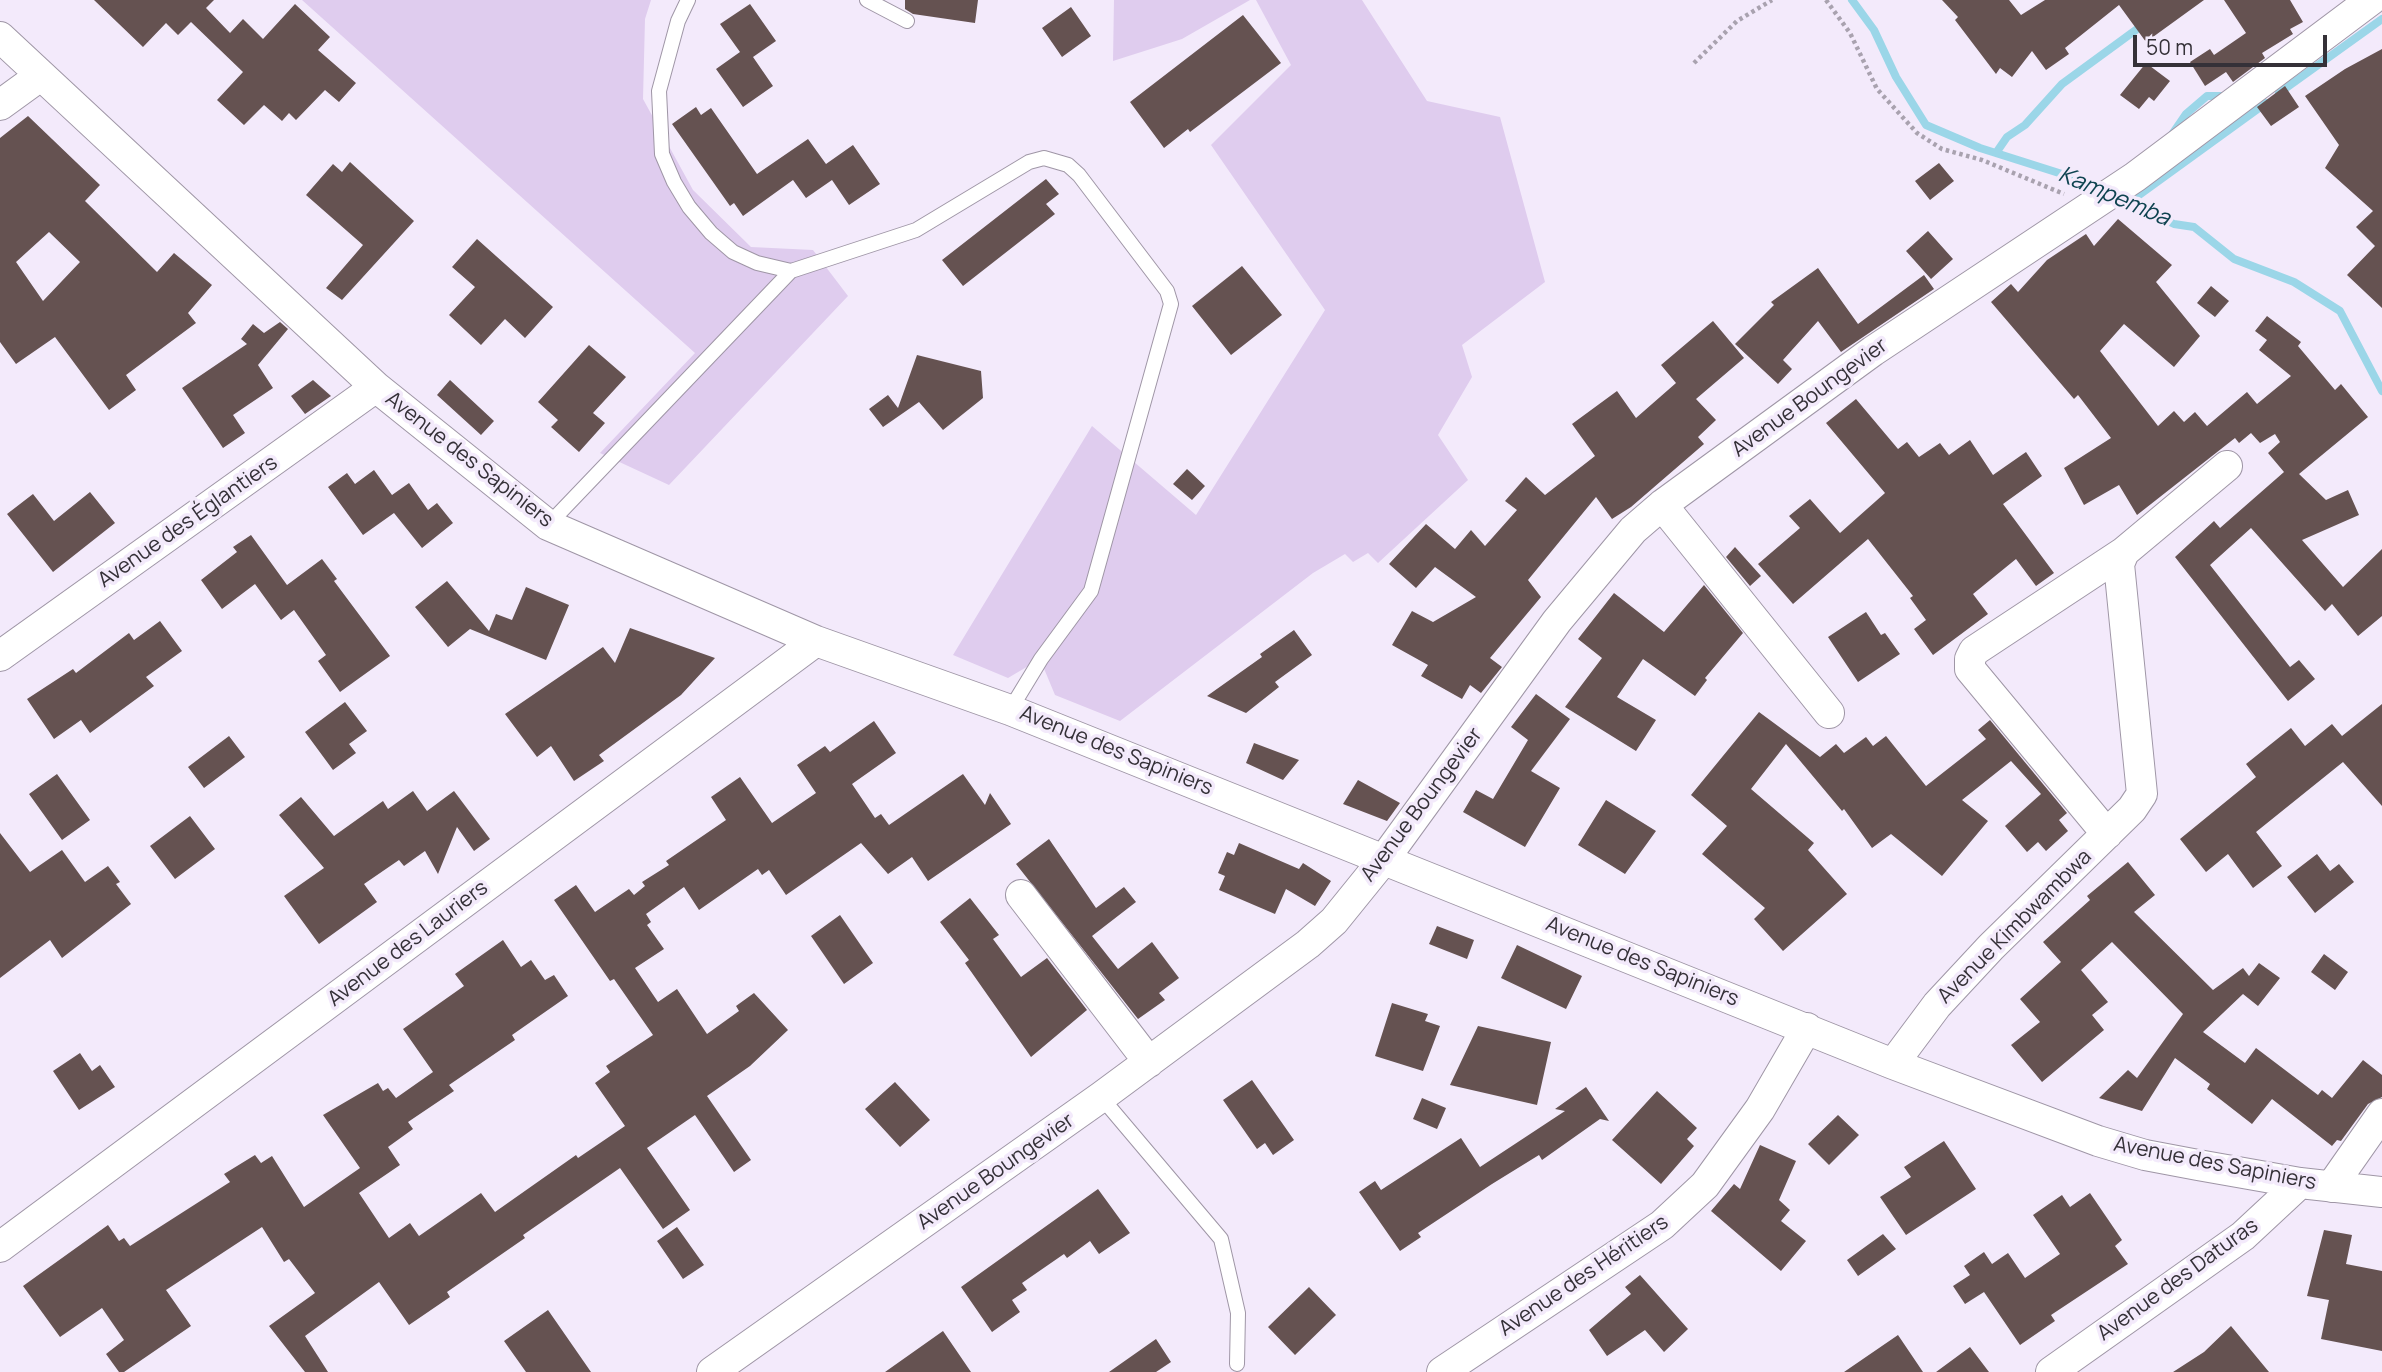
<!DOCTYPE html>
<meta charset="utf-8">
<style>
body{margin:0}
#map{position:relative;width:2382px;height:1372px;overflow:hidden;background:#f3eafb;font-family:Manrope,sans-serif}
canvas{display:block}
.scale{position:absolute;left:2133px;top:35px;width:194px;height:32px;box-sizing:border-box;border:4px solid #353138;border-top:0;padding-left:9px;font-size:21px;line-height:24px;white-space:nowrap;color:#353138;-webkit-text-stroke:5px #f3eafb;paint-order:stroke}
</style>
<div id="map">
<canvas width="2382" height="1372"></canvas>
<div class="scale">50 m</div>
</div>
<script>
const g = document.querySelector('canvas').getContext('2d');
g.lineJoin = 'round';
function fill(path, color) { g.fillStyle = color; g.fill(path, 'evenodd'); }
const poly = rows => new Path2D(rows.map(r => 'M' + r).join(''));
function trace(path, color, width, dash) { g.strokeStyle = color; g.lineWidth = width; g.lineCap = dash ? 'butt' : 'round'; g.setLineDash(dash || []); g.stroke(path); }
function drawText(font, color, halo, rows, align = 'center') {
  g.font = font + ' Manrope,sans-serif'; g.lineWidth = 7; g.setLineDash([]); g.textBaseline = 'middle'; g.strokeStyle = halo; g.fillStyle = color; for (const [text, x, y, turn = 0] of rows) {
    g.save(); g.translate(x, y); g.rotate((+turn || 0) * Math.PI / 180); g.textAlign = isNaN(turn) ? turn : align; if (halo) g.strokeText(text, 0, 0); g.fillText(text, 0, 0); g.restore();
  }
}
fill(poly([
 [302,0,651,0,645,19,643,99,693,190,751,247,813,250,848,296,669,485,600,453,695,353],
 [1114,0,1250,0,1182,39,1113,61],
 [1256,0,1362,0,1427,101,1500,117,1545,282,1462,345,1472,377,1438,435,1468,480,1378,563,1368,553,1353,562,1345,554,1313,573,1120,721,1055,695,1040,659,1008,678,953,655,1092,426,1196,515,1325,310,1211,145,1291,65]
]), '#dfccee');
trace(poly([
 [1852,0,1874,30,1896,77,1926,125,1980,148,2081,180,2102,190],
 [2279,93,2382,19],
 [2173,133,2186,114,2207,96,2227,96],
 [1996,153,2007,137,2025,125,2062,84,2144,24],
 [2117,197,2174,224,2194,227,2234,259,2294,282,2340,311,2382,391],
 [2128,203,2266,103]
]), '#9bd6e8', 8);
fill(poly([
 [94,0,214,0,206,8,230,33,243,19,263,39,295,4,330,37,318,50,356,83,339,102,325,90,296,120,289,113,282,121,264,105,244,125,217,100,243,72,191,22,178,35,166,23,143,47],
 [905,0,978,0,975,23,913,14,905,9],
 [1942,0,2009,0,2021,15,2045,0,2204,0,2146,42,2119,5,2065,48,2069,54,2046,70,2032,51,2012,77,2000,68,1996,74,1955,20,1958,17],
 [2224,0,2290,0,2303,22,2290,29,2293,34,2262,53,2265,58,2233,82,2226,72,2205,86,2190,62,2210,49,2214,55,2246,33],
 [750,4,776,41,753,57,773,86,743,107,716,69,740,52,720,24],
 [1071,7,1091,36,1062,57,1042,28],
 [1243,15,1281,63,1190,132,1188,129,1164,148,1130,102],
 [2382,49,2382,308,2347,275,2375,246,2356,227,2373,211,2325,168,2339,145,2305,96,2345,69],
 [2146,63,2170,81,2154,101,2149,97,2139,109,2120,95],
 [2285,86,2299,107,2271,126,2257,107],
 [696,107,701,115,711,108,757,174,808,139,826,164,853,145,880,184,849,205,832,180,806,198,793,180,743,216,734,203,730,206,672,124],
 [28,116,100,185,85,201,157,272,174,253,212,285,188,313,196,323,126,375,136,390,109,410,55,337,16,364,0,342,0,138],
 [49,232,80,262,43,301,16,262],
 [350,162,414,221,342,300,326,288,363,245,306,195,333,164,342,172],
 [1939,163,1954,181,1930,200,1915,181],
 [1046,179,1059,194,1046,204,1055,214,963,286,942,260],
 [2118,219,2172,265,2156,282,2200,336,2174,367,2124,324,2100,351,2158,426,2174,411,2184,422,2195,412,2207,426,2247,392,2257,404,2291,376,2259,350,2267,340,2255,331,2267,316,2301,342,2298,346,2335,390,2341,384,2368,417,2299,474,2326,500,2348,490,2359,515,2302,540,2343,587,2382,549,2382,616,2358,636,2332,604,2325,611,2251,528,2210,565,2290,667,2299,660,2315,679,2288,701,2175,557,2214,521,2220,528,2284,472,2268,453,2280,442,2275,434,2260,443,2251,433,2239,443,2235,438,2137,515,2119,485,2084,505,2064,468,2111,438,2078,395,2074,399,1991,302,2011,284,2018,292,2047,260,2086,234,2094,246],
 [1928,231,1953,259,1931,279,1906,251],
 [477,239,553,307,525,338,505,319,481,345,449,315,475,287,452,267],
 [1242,266,1282,315,1231,355,1192,306],
 [1818,268,1858,324,1924,275,1934,289,1841,352,1818,321,1783,360,1792,369,1778,384,1735,344,1774,305,1771,302],
 [2211,286,2229,301,2215,317,2197,303],
 [1713,321,1744,358,1696,399,1716,420,1698,437,1704,444,1631,507,1612,519,1596,497,1528,580,1541,597,1490,658,1502,667,1481,693,1470,685,1462,699,1421,676,1428,665,1392,645,1412,611,1433,622,1476,597,1435,567,1416,588,1389,564,1426,524,1455,549,1471,530,1485,546,1517,510,1505,501,1526,477,1545,495,1595,456,1572,424,1617,391,1636,418,1676,383,1661,365],
 [280,322,288,329,258,365,273,388,233,415,245,433,223,448,182,388,247,344,241,339,253,324,264,333],
 [589,345,626,377,593,413,605,423,579,452,551,427,558,420,538,402],
 [917,355,981,371,983,398,943,430,919,402,883,427,869,409,888,395,898,408],
 [313,380,331,396,305,414,291,396],
 [450,380,494,421,481,435,437,395],
 [1856,399,1898,449,1907,442,1919,457,1940,443,1949,455,1970,440,1993,475,2026,452,2042,476,2003,504,2054,573,2036,586,2016,559,1973,594,1988,614,1933,655,1914,629,1926,620,1910,598,1913,596,1868,539,1793,604,1758,564,1800,528,1789,516,1810,499,1840,533,1885,493,1826,423],
 [1187,469,1205,486,1192,500,1173,484],
 [374,470,392,495,409,483,428,510,437,503,453,523,422,548,394,513,363,535,328,487,347,473,355,484],
 [90,492,115,523,53,572,7,514,33,494,54,521],
 [251,535,287,585,322,559,337,579,334,581,390,656,340,692,318,661,326,655,294,610,281,620,255,584,222,609,201,580,237,552,233,547],
 [1735,547,1761,576,1750,586,1726,557],
 [447,581,489,631,496,614,512,620,526,587,569,605,546,660,470,629,448,647,415,607],
 [1704,585,1743,633,1705,678,1707,680,1695,696,1643,659,1617,697,1656,720,1636,751,1565,707,1602,658,1578,639,1614,593,1664,632],
 [1866,612,1881,635,1885,633,1900,654,1858,682,1828,637],
 [160,621,182,651,146,677,154,686,90,733,81,720,54,739,27,699,73,669,76,673,129,633,134,640],
 [630,628,715,658,681,695,599,755,604,761,574,781,551,746,537,757,505,714,603,647,615,663],
 [1294,630,1312,655,1275,682,1279,687,1246,713,1207,696,1262,657,1260,654],
 [1536,694,1570,719,1531,771,1560,788,1525,847,1463,812,1476,790,1493,799,1528,740,1511,727],
 [345,702,367,731,349,744,356,753,333,770,305,732],
 [2382,704,2382,806,2343,762,2256,832,2282,866,2253,888,2228,854,2206,872,2180,839,2256,777,2246,764,2291,728,2305,746,2332,724,2342,736],
 [1759,712,1820,757,1836,744,1844,753,1866,737,1873,746,1886,736,1926,786,1986,739,1978,730,1990,720,2067,813,2059,820,2068,831,2046,851,2038,842,2027,852,2005,826,2041,794,2011,761,1962,800,1988,821,1942,876,1891,834,1872,848,1844,809,1842,811,1786,744,1751,789,1814,843,1808,850,1847,894,1783,951,1754,919,1765,908,1702,854,1727,826,1691,795],
 [874,721,896,753,852,784,875,818,881,814,889,825,963,774,985,805,990,793,1011,824,928,881,912,857,888,874,861,843,786,895,769,870,762,875,758,869,699,910,684,887,646,914,651,922,647,925,664,949,635,968,658,1002,677,989,707,1034,739,1011,736,1006,754,993,788,1030,750,1066,707,1096,751,1160,734,1172,695,1115,647,1148,690,1210,663,1229,620,1168,523,1235,525,1238,447,1292,450,1297,409,1325,379,1282,305,1336,328,1372,305,1372,269,1326,315,1293,289,1259,284,1262,262,1227,166,1290,191,1326,124,1372,119,1372,106,1354,124,1340,102,1308,60,1337,23,1286,108,1225,119,1241,124,1238,130,1246,230,1182,224,1174,255,1155,261,1163,272,1156,304,1207,360,1168,323,1115,378,1083,383,1091,388,1088,396,1098,433,1072,403,1029,464,986,455,974,503,940,521,967,531,960,545,980,554,975,568,996,512,1035,515,1040,449,1085,454,1091,408,1122,413,1129,388,1147,400,1165,359,1193,389,1238,410,1223,419,1236,481,1193,495,1212,576,1155,578,1158,625,1126,595,1083,610,1072,606,1066,653,1035,614,979,610,981,554,900,576,885,595,912,629,889,634,895,645,886,642,882,669,865,666,861,726,820,711,797,740,777,772,823,816,793,797,765,825,746,830,752],
 [229,736,245,757,204,788,188,767],
 [1254,743,1299,760,1283,780,1246,763],
 [57,774,90,820,62,840,29,794],
 [1358,780,1400,803,1387,821,1343,804],
 [413,791,427,811,454,791,490,839,474,851,457,827,438,874,425,851,404,866,399,860,364,884,377,902,319,944,284,896,324,868,279,815,301,797,334,836,383,801,388,809],
 [1606,800,1656,831,1625,874,1578,845],
 [190,816,215,849,175,879,150,846],
 [0,833,30,872,62,850,85,882,108,866,120,882,116,884,131,904,62,958,50,940,0,978],
 [1049,839,1096,908,1124,887,1136,902,1092,936,1118,969,1152,942,1179,978,1159,993,1165,1000,1138,1019,1016,864],
 [1239,843,1299,869,1303,863,1331,881,1315,906,1286,889,1275,914,1219,890,1225,876,1218,873,1227,852,1234,855],
 [2317,854,2330,871,2339,864,2354,882,2315,913,2287,877],
 [2128,862,2155,895,2134,912,2213,990,2243,968,2249,976,2259,963,2280,978,2258,1006,2243,994,2203,1032,2245,1063,2256,1048,2318,1095,2322,1090,2332,1098,2363,1060,2382,1075,2382,1097,2368,1104,2341,1141,2337,1140,2332,1146,2272,1099,2252,1124,2207,1089,2210,1084,2175,1058,2142,1111,2099,1098,2128,1070,2137,1078,2183,1014,2112,942,2081,970,2108,1002,2092,1015,2104,1030,2042,1082,2011,1045,2040,1022,2020,999,2061,962,2043,942,2090,900,2087,896],
 [970,898,999,935,993,939,1021,977,1047,958,1087,1010,1031,1057,965,963,969,960,940,922],
 [840,915,873,963,844,984,811,936],
 [1437,926,1474,940,1467,959,1429,944],
 [1517,945,1582,976,1566,1009,1501,978],
 [2324,954,2348,972,2335,990,2311,972],
 [1392,1003,1428,1014,1425,1021,1440,1026,1423,1071,1375,1056],
 [1478,1026,1551,1042,1537,1105,1450,1085],
 [80,1053,92,1071,100,1065,115,1087,79,1110,53,1071],
 [1252,1080,1294,1140,1273,1155,1265,1143,1257,1149,1223,1100],
 [895,1082,930,1120,900,1147,865,1109],
 [1586,1087,1609,1121,1600,1119,1542,1160,1539,1155,1492,1184,1418,1233,1421,1237,1400,1251,1359,1192,1375,1181,1381,1190,1461,1138,1480,1167,1565,1111,1555,1109],
 [1657,1091,1697,1128,1687,1139,1694,1146,1661,1184,1612,1140],
 [1422,1098,1446,1108,1437,1129,1413,1119],
 [1838,1115,1859,1135,1829,1165,1808,1144],
 [1944,1141,1976,1189,1906,1235,1880,1197,1911,1177,1904,1167],
 [1760,1145,1796,1161,1779,1200,1790,1210,1781,1221,1806,1241,1781,1271,1711,1211,1734,1184,1740,1189],
 [1098,1189,1130,1233,1099,1254,1090,1241,1067,1258,1064,1254,1022,1283,1027,1290,1012,1300,1020,1312,992,1332,961,1287],
 [2090,1193,2122,1240,2115,1246,2128,1264,2051,1315,2055,1321,2020,1345,1984,1292,1965,1304,1953,1286,1970,1275,1964,1266,1984,1252,1992,1264,2008,1253,2025,1278,2060,1254,2033,1215,2062,1195,2070,1207],
 [677,1227,704,1265,683,1279,657,1241],
 [2324,1230,2352,1235,2346,1264,2382,1271,2382,1351,2321,1339,2329,1300,2307,1296],
 [1883,1234,1896,1249,1858,1276,1847,1260],
 [1640,1275,1688,1329,1664,1352,1645,1330,1607,1356,1589,1330,1631,1294,1625,1287],
 [1309,1287,1336,1315,1295,1355,1268,1327],
 [548,1310,591,1372,526,1372,504,1341],
 [2231,1326,2269,1372,2173,1372,2204,1352],
 [943,1331,971,1372,885,1372],
 [1898,1335,1923,1372,1844,1372],
 [1156,1339,1171,1362,1156,1372,1109,1372],
 [1970,1347,1989,1372,1936,1372]
]), '#655251');
const service = poly([
 [688,0,678,21,659,91,662,154,674,182,689,207,711,233,733,252,757,263,791,271],
 [867,0,907,21],
 [548,525,791,271,916,230,1029,162,1044,158,1068,165,1079,175,1167,291,1171,304,1091,591,1041,659,1010,710],
 [1101,1097,1221,1239,1238,1313,1237,1364]
]);
const minor = poly([
 [0,37,376,387,548,525,816,641,1010,710,1893,1064,2098,1141,2145,1155,2198,1165,2300,1183,2382,1192],
 [0,105,40,76],
 [1662,505,1829,713],
 [0,656,376,387],
 [2107,834,1970,669,1970,659,1974,651,2124,552],
 [1021,895,1149,1062],
 [1893,1064,1937,1005,1991,947,2132,809,2142,794,2119,564,2124,552,2227,466],
 [2331,1187,2382,1114],
 [0,1247,816,641],
 [712,1372,1101,1097,1308,944,1334,921,1385,858,1557,621,1633,530,1662,505,1873,351,2135,177,2371,0],
 [1442,1372,1662,1225,1705,1185,1760,1109,1807,1028],
 [2051,1372,2243,1236,2300,1183]
]);
trace(service, '#9f96a6', 16);
trace(minor, '#9f96a6', 32);
trace(poly([
 [1826,0,1850,33,1877,89,1917,133,1942,149,1982,160,2064,194],
 [1694,63,1737,21,1772,0]
]), '#a9a2af', 4.5, [3.5, 3.5]);
trace(service, '#fff', 14);
trace(minor, '#fff', 30);
drawText('21px', '#353138', '#f3eafb', [
 ["Avenue Boungevier",1810,398,-36],
 ["Avenue des Sapiniers",469,460,38],
 ["Avenue des Églantiers",188,522,-35],
 ["Avenue des Sapiniers",1116,751,22],
 ["Avenue Boungevier",1422,805,-53],
 ["Avenue Kimbwambwa",2015,927,-45],
 ["Avenue des Lauriers",408,944,-37],
 ["Avenue des Sapiniers",1642,962,22],
 ["Avenue des Sapiniers",2215,1164,11],
 ["Avenue Boungevier",996,1172,-35],
 ["Avenue des Héritiers",1584,1276,-34],
 ["Avenue des Daturas",2178,1280,-36]
]);
drawText('italic 23px', '#0e4350', '#f3eafb', [
 ["Kampemba",2114,197,23]
]);
</script>
